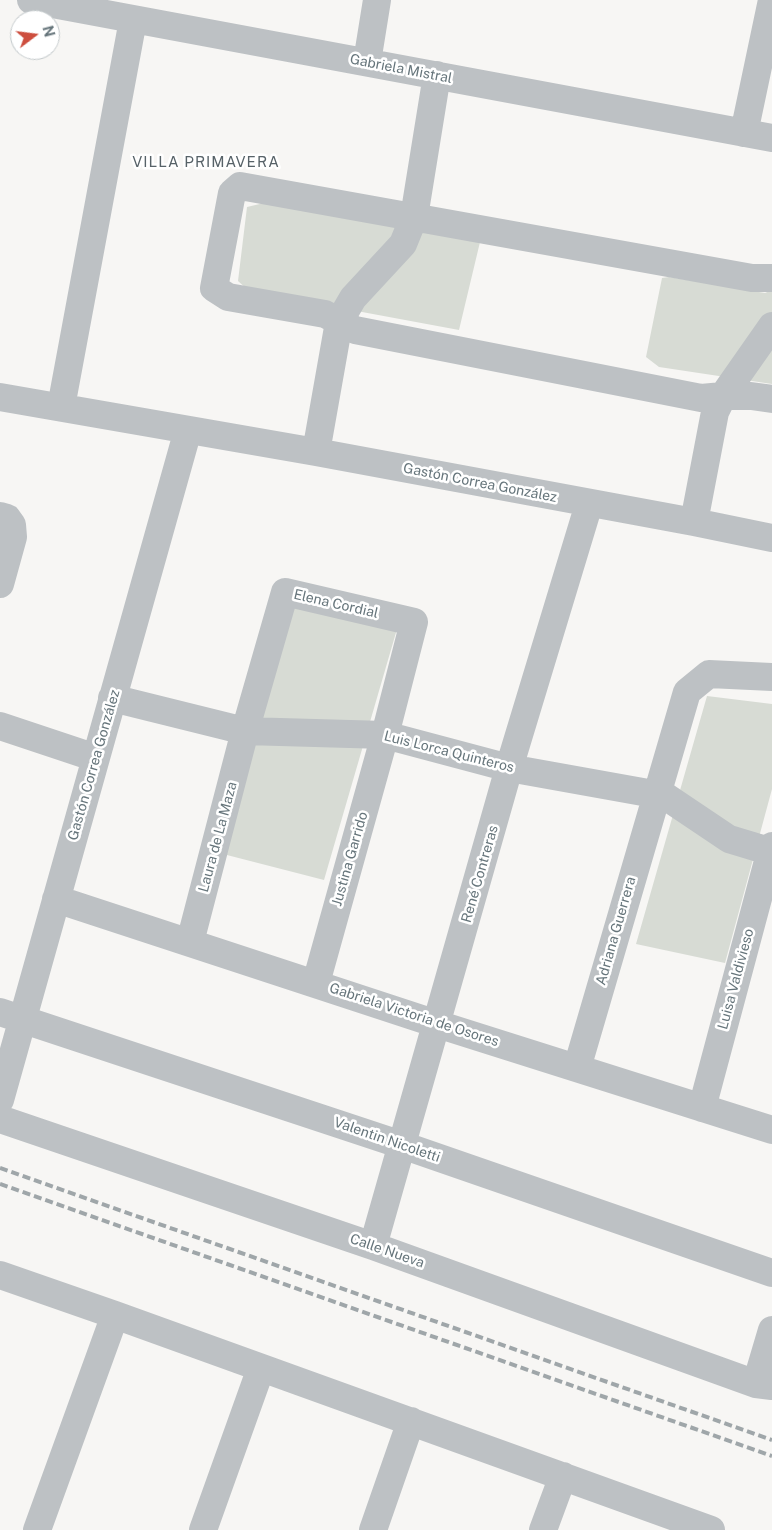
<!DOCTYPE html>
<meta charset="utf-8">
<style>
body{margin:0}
#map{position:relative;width:772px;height:1530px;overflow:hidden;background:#f7f6f4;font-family:"Public Sans",sans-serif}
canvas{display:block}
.north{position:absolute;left:10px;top:10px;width:50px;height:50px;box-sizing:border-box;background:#fff;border:1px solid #c2c8ca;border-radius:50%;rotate:75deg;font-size:14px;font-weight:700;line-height:20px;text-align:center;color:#66757b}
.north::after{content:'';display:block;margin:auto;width:18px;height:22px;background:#cd4e3e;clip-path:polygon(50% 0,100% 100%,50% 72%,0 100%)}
</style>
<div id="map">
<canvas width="772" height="1530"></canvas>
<div class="north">N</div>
</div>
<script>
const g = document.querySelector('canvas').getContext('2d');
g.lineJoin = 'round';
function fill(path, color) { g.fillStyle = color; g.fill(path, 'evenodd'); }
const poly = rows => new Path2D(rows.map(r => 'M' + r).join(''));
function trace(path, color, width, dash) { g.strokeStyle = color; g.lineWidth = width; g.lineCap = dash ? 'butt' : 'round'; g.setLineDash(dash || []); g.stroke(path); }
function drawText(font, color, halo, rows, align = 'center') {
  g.font = font + ' "Public Sans",sans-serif'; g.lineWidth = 5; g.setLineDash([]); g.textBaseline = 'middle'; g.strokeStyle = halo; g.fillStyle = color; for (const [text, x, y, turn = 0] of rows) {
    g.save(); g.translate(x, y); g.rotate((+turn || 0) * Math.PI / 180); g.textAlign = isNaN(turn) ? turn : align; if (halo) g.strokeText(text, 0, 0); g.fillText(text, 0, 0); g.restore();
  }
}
fill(poly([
 [264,203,480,242,459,330,249,291,238,281,247,207],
 [669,277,765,293,772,290,772,384,659,367,646,357,662,278],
 [295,602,397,629,324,880,223,854],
 [707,696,772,704,772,789,725,963,636,944]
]), '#d7dbd4');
trace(poly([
 [31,0,772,138],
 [367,62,377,0],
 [744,133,772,0],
 [772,278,752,278,240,186,232,193,214,288,228,297,325,314,355,330,701,398,723,396,751,396,772,399],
 [0,397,316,452,694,522,772,538],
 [61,407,133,20],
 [316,452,339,322,353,298,403,244,414,217,437,75],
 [0,516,7,518,12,525,13,537,0,584],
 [694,522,715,412,723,396,772,326],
 [112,698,245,731,385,735,509,768,665,796,729,839,772,852],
 [0,726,96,758],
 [56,899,437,1024,772,1130],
 [190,942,245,731,285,592,414,622,385,735,316,983],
 [0,1012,402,1145,772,1273],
 [577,1068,687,692,709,674,772,677],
 [0,1100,188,430],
 [702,1108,772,846],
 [0,1119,373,1246,756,1384,772,1386],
 [373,1246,509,768,589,504],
 [0,1275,115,1315,711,1530],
 [756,1384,772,1330],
 [37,1530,115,1315],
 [203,1530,261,1368],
 [373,1530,411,1421],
 [543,1530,563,1476]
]), '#bdc1c4', 28);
trace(poly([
 [0,1168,772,1440],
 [0,1184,772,1456]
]), '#9fa6a9', 4, [8, 4]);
drawText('14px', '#66757b', '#fff', [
 ["Gabriela Mistral",401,69,11],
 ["Gastón Correa González",480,483,11],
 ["Elena Cordial",336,604,13],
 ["Luis Lorca Quinteros",449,752,14],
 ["Gastón Correa González",94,765,-74],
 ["Laura de La Maza",218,837,-75],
 ["Justina Garrido",350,859,-74],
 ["René Contreras",480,874,-74],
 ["Adriana Guerrera",616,931,-74],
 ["Luisa Valdivieso",736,979,-75],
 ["Gabriela Victoria de Osores",414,1015,18],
 ["Valentin Nicoletti",387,1140,19],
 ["Calle Nueva",387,1251,19]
]);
g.letterSpacing = '1px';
drawText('15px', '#576268', '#fff', [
 ["VILLA PRIMAVERA",206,162]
]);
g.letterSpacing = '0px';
</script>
